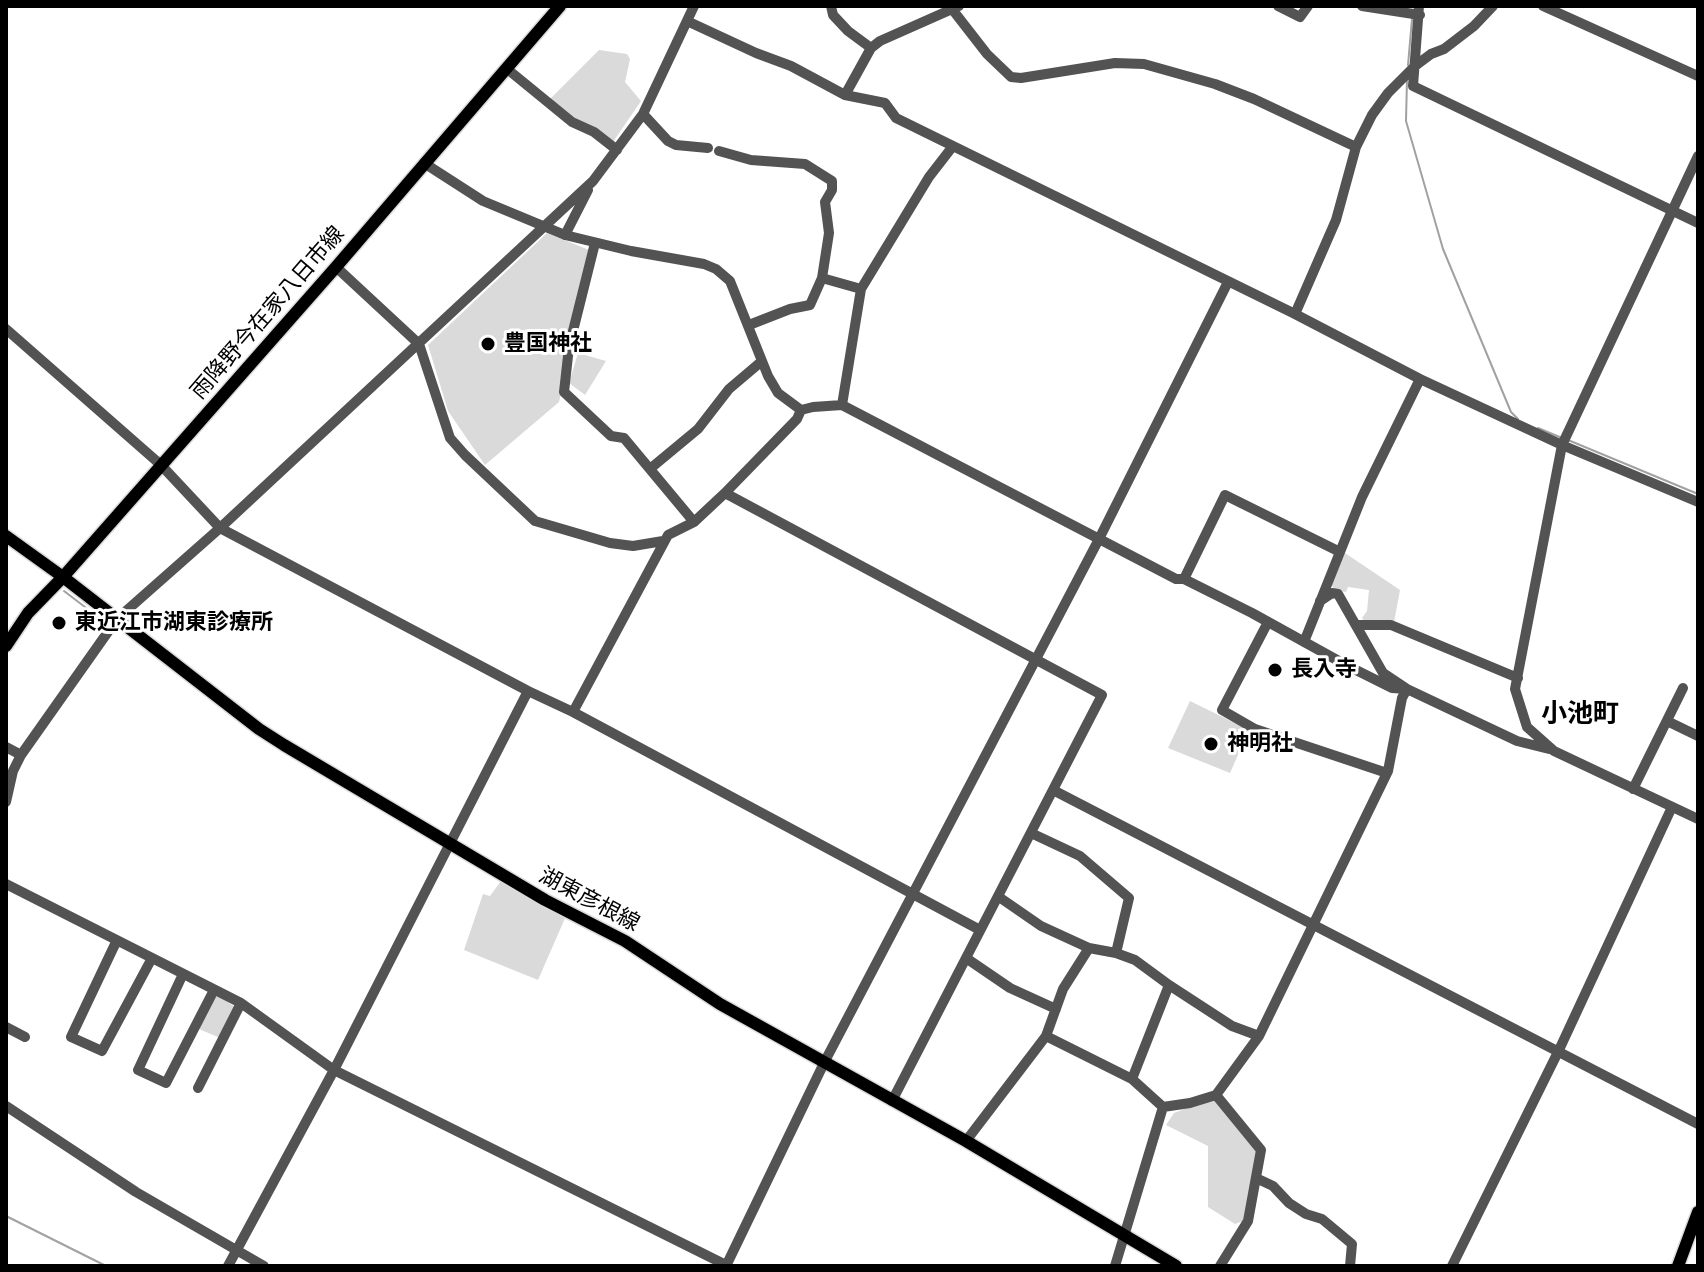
<!DOCTYPE html>
<meta charset="utf-8">
<style>
body{margin:0}
#map{position:relative;width:1704px;height:1272px;overflow:hidden;background:#fff;font-family:"PT Sans",sans-serif}
canvas{display:block}
.frame{position:absolute;inset:0;border:8px solid #000;pointer-events:none}
</style>
<div id="map">
<canvas width="1704" height="1272"></canvas>
<div class="frame"></div>
</div>
<script>
const g = document.querySelector('canvas').getContext('2d');
g.lineJoin = 'round';
function fill(path, color) { g.fillStyle = color; g.fill(path, 'evenodd'); }
const poly = rows => new Path2D(rows.map(r => 'M' + r).join(''));
function trace(path, color, width, dash) { g.strokeStyle = color; g.lineWidth = width; g.lineCap = dash ? 'butt' : 'round'; g.setLineDash(dash || []); g.stroke(path); }
function drawText(font, color, halo, rows, align = 'center') {
  g.font = font + ' "PT Sans","Noto Sans JP",sans-serif'; g.lineWidth = 6; g.setLineDash([]); g.textBaseline = 'middle'; g.strokeStyle = halo; g.fillStyle = color; for (const [text, x, y, turn = 0] of rows) {
    g.save(); g.translate(x, y); g.rotate((+turn || 0) * Math.PI / 180); g.textAlign = isNaN(turn) ? turn : align; if (halo) g.strokeText(text, 0, 0); g.fillText(text, 0, 0); g.restore();
  }
}
fill(poly([
 [599,50,627,54,630,59,625,82,641,101,613,142,578,122,550,99],
 [547,233,594,252,559,402,485,465,448,411,428,345],
 [578,353,606,361,585,395,569,383],
 [1342,551,1400,590,1394,622,1365,622,1362,618,1367,611,1369,590,1348,587,1346,592,1335,590,1329,582],
 [1190,701,1249,730,1230,773,1168,748],
 [501,881,566,916,538,980,464,950,483,894,490,896],
 [219,996,235,1007,220,1038,199,1029,214,997],
 [1216,1097,1259,1152,1246,1220,1235,1224,1208,1207,1208,1146,1166,1125,1174,1113]
]), '#dadada');
trace(poly([
 [1408,65,1412,19],
 [1407,79,1406,121,1443,249,1511,412,1518,419],
 [1538,428,1562,438],
 [1568,440,1698,494],
 [64,591,102,620],
 [6,1216,106,1266]
]), '#a1a1a1', 2);
const major = poly([
 [6,536,63,577,259,729,284,745,545,900,625,941,720,1004,966,1141,1176,1266],
 [6,646,28,613,63,577,336,267,560,6],
 [1678,1266,1698,1212]
]);
trace(major, '#dbdbdb', 15);
trace(poly([
 [831,6,833,15,848,31,871,48],
 [1278,6,1300,17,1308,6],
 [1362,6,1420,15],
 [1419,6,1413,86,1698,223],
 [1543,6,1698,76],
 [952,9,987,54,1011,77,1021,78,1115,63,1144,64,1215,84,1254,99,1356,147],
 [687,21,756,53,791,66,845,95,885,103,896,118,1295,314,1420,379,1562,445,1698,502],
 [506,68,572,122,594,132,617,150],
 [845,95,871,48,880,41,959,6],
 [643,114,668,141,676,145,708,148],
 [719,151,751,160,805,164,832,181,832,190,825,202,829,233,822,278,861,289],
 [1698,156,1562,445,1515,689,1527,727,1554,751,1698,819],
 [424,163,483,201,565,235,631,251,704,264,716,269,730,281,768,376,778,393,801,410],
 [565,235,588,190],
 [595,243,569,347,564,392,611,436,624,438,694,522],
 [336,267,419,344,450,438,465,455,535,521,610,543,633,546,663,541],
 [1295,314,1336,220,1356,147,1372,115,1388,93,1415,66,1431,54,1444,49,1474,26,1493,6],
 [749,325,790,309,810,305,822,278],
 [6,329,161,465,220,528,528,691,573,712,980,930],
 [842,405,861,289,929,177,953,146],
 [651,468,698,429,729,389,762,361],
 [725,493,1102,695,892,1101],
 [1184,579,1225,495,1340,552],
 [1320,601,1332,593,1338,594,1383,673,1407,689,1517,741,1549,749],
 [1268,622,1222,710,1255,729,1387,773],
 [1356,625,1391,625,1518,678],
 [1304,642,1362,497,1420,379],
 [573,712,668,535,694,522,725,493,797,419,801,410,813,407,842,405,1176,579,1184,579,1252,613,1346,665,1392,688,1407,689],
 [1667,721,1698,736],
 [6,747,21,755],
 [1633,789,1683,688],
 [1053,790,1698,1124],
 [6,802,13,771,21,755,117,619,220,528,593,181,643,114,694,6],
 [1031,833,1080,856,1129,898,1116,953,1089,948,1063,989,1046,1036],
 [6,884,241,1003,334,1070,728,1266],
 [999,897,1041,926,1089,948],
 [117,940,71,1037,102,1051,152,958],
 [1116,953,1135,960,1169,985,1132,1079],
 [966,958,1010,988,1056,1009],
 [183,974,138,1070,166,1083,214,990],
 [1169,985,1232,1026,1259,1036],
 [6,1027,25,1037],
 [198,1088,241,1003],
 [1216,1095,1261,1150,1248,1221,1220,1266],
 [6,1106,136,1192,264,1266],
 [1163,1107,1190,1103,1216,1095,1259,1036,1388,771,1402,698,1407,689],
 [966,1141,1046,1036,1132,1079,1163,1107],
 [1256,1178,1273,1186,1289,1203,1306,1214,1322,1219,1352,1244,1350,1266],
 [228,1266,334,1070,528,691],
 [726,1266,825,1061,1099,539,1228,282],
 [1115,1266,1163,1107],
 [1452,1266,1559,1050,1672,807]
]), '#535353', 10);
trace(major, '#000', 12);
for (const [x, y, r, color] of [
 [488,344,8,"#000"],
 [59,623,8,"#000"],
 [1275,670,8,"#000"],
 [1211,744,8,"#000"]
]) { const dot = new Path2D(); dot.arc(x, y, r, 0, 2 * Math.PI); g.fillStyle = color; g.fill(dot); trace(dot, '#fff', 3); }
drawText('22px', '#000', '#fff', [
 ["雨降野今在家八日市線",268,313,-49],
 ["湖東彦根線",589,900,28]
]);
drawText('bold 22px', '#000', '#fff', [
 ["豊国神社",504,344],
 ["東近江市湖東診療所",75,623],
 ["長入寺",1291,670],
 ["神明社",1227,744]
], 'left');
drawText('bold 26px', '#000', '#fff', [
 ["小池町",1580,715]
]);
</script>
